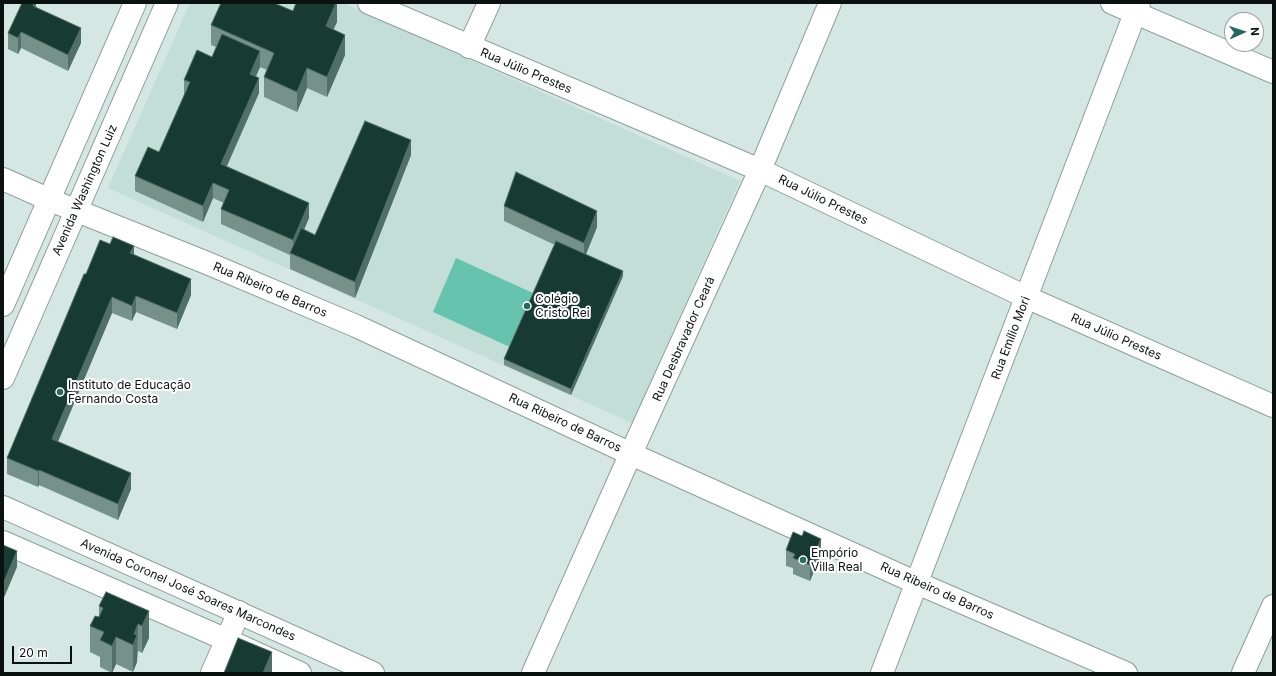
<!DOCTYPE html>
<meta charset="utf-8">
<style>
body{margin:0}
#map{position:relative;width:1276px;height:676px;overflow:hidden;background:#d4e7e2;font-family:Inter,sans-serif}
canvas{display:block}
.frame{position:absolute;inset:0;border:4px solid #0a110f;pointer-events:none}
.north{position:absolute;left:1224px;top:12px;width:40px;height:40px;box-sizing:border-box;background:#fff;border:1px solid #9da09f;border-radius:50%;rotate:87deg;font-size:11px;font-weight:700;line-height:16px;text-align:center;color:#0a110f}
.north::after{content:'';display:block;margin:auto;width:14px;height:18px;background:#276b5d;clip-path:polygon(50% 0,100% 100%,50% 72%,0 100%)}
.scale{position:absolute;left:12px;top:646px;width:60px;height:18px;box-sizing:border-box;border:2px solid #0a110f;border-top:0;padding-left:5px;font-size:12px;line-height:14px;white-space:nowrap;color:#0a110f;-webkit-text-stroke:3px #fff;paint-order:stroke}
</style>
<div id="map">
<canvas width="1276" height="676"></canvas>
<div class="frame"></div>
<div class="north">N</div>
<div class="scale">20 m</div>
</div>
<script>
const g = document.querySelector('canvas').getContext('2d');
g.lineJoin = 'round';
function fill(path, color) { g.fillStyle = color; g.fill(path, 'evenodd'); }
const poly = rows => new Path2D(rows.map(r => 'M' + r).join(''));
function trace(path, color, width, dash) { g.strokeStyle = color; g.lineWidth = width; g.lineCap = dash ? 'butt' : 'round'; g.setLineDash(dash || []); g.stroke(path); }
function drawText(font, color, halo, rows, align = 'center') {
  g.font = font + ' Inter,sans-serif'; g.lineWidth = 4; g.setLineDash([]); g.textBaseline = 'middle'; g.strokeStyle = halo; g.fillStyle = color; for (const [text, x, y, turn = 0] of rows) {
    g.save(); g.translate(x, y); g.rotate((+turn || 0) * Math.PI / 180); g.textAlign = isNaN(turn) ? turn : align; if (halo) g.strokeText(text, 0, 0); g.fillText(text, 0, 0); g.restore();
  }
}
fill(poly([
 [190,3,343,3,740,181,632,423,108,188]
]), '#c2ded6');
fill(poly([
 [456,258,535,294,512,348,433,312]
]), '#66c3ae');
const street = poly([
 [369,3,760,170,1026,297,1273,406],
 [1112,3,1273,72],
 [469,47,489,3],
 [3,179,50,200,207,263,356,326,631,454,917,583,1126,673],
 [212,673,239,612],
 [533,673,623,471,760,170,830,3],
 [882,673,1139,3],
 [1243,673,1273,606]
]);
const secondary = poly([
 [3,305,135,3],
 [3,378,167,3],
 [3,507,373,673],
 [3,542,227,640,300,673]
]);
trace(street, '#8e9f9a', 24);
trace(secondary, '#8e9f9a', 24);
trace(street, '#fff', 22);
trace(secondary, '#fff', 22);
fill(poly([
 [36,3,36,7,81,43,68,71,21,48,18,54,8,49,8,33],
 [337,3,337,22,333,29,345,55,327,97,307,88,297,112,264,97,264,77,267,70,260,67,256,76,259,93,227,166,309,218,304,230,315,235,411,155,355,298,290,269,290,255,221,224,221,209,224,203,213,198,203,222,135,191,135,176,159,152,184,95,184,80,212,57,216,47,211,45,211,25],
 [504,206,597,227,586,254,623,276,571,395,504,365,504,359,555,245,504,221],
 [134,254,191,295,177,329,136,312,132,321,112,313,58,442,131,489,118,520,39,485,38,487,7,474,7,458,86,274],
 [786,550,821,554,810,581,793,574,793,568,786,566],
 [99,606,149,611,149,638,142,653,138,651,137,662,133,672,116,664,112,673,100,667,100,657,90,652,90,626,99,617]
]), '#76918a');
fill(poly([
 [34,3,36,3,36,15,33,6],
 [336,3,337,3,337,22,326,46,326,26],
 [81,28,81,43,68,71,68,55],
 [21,32,21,48,18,54,18,38],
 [345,35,345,55,327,97,327,77],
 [260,51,260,67,250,90,250,74],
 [307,68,307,88,297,112,297,92],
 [259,78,259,93,221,179,221,164],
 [411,140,411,155,355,298,355,282],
 [213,183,213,198,203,222,203,206],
 [309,203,309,218,293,255,293,240],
 [597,211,597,227,584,259,584,243],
 [134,246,134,261,130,253],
 [623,271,623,276,571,395,571,389],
 [191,279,191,295,177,329,177,313],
 [136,296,136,312,132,321,132,306],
 [112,297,112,313,52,455,52,439],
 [39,470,39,485,38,487,38,471],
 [131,473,131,489,118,520,118,504],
 [821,539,821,554,810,581,810,565],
 [17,551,17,567,3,600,3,584],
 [149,611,149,638,142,653,142,626],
 [138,624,137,662,133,672,133,645,134,634],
 [116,637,116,664,112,673,112,646],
 [272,652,272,673,263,673]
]), '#506f68');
const building = poly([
 [22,3,34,3,33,6,81,28,68,55,21,32,18,38,8,33,22,3],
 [221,3,274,3,293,11,296,3,336,3,326,26,345,35,327,77,307,68,297,92,264,77,274,53,211,25,221,3],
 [222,34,260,51,250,74,259,78,221,164,309,203,293,240,221,209,229,190,213,183,203,206,135,176,148,147,159,152,190,82,184,80,197,50,212,57,222,34],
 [365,121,411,140,355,282,290,253,301,228,315,235,365,121],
 [516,172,597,211,584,243,504,206,516,172],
 [113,237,134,246,130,253,191,279,177,313,136,296,132,306,112,297,52,439,131,473,118,504,39,470,38,471,7,458,84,274,86,274,100,240,110,244,113,237],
 [556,241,623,271,571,389,504,359,556,241],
 [804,531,821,539,810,565,793,558,795,554,786,550,793,532,802,536,804,531],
 [3,545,17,551,3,584,3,545],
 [106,592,149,611,142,626,138,624,134,634,137,635,133,645,116,637,112,646,100,640,104,632,90,626,95,616,99,617,103,608,99,606,106,592],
 [238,638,272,652,263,673,224,673,238,638]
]);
fill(building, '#173b33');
trace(building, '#506f68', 1);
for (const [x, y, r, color] of [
 [527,306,4,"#276b5d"],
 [60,392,4,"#276b5d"],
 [803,560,4,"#276b5d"]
]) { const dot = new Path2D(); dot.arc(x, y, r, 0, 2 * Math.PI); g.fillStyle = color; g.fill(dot); trace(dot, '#fff', 1.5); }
drawText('12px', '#0a110f', '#fff', [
 ["Rua Júlio Prestes",526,71,23],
 ["Avenida Washington Luiz",85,190,-66],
 ["Rua Júlio Prestes",823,200,26],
 ["Rua Ribeiro de Barros",270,290,23],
 ["Rua Júlio Prestes",1116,337,24],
 ["Rua Emílio Mori",1011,338,-69],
 ["Rua Desbravador Ceará",684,339,-66],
 ["Rua Ribeiro de Barros",565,423,25],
 ["Avenida Coronel José Soares Marcondes",188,590,24],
 ["Rua Ribeiro de Barros",937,591,24]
]);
drawText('12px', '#0a110f', '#fff', [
 ["Colégio",535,299],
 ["Cristo Rei",535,313],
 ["Instituto de Educação",68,385],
 ["Fernando Costa",68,399],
 ["Empório",811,553],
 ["Villa Real",811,567]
], 'left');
</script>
